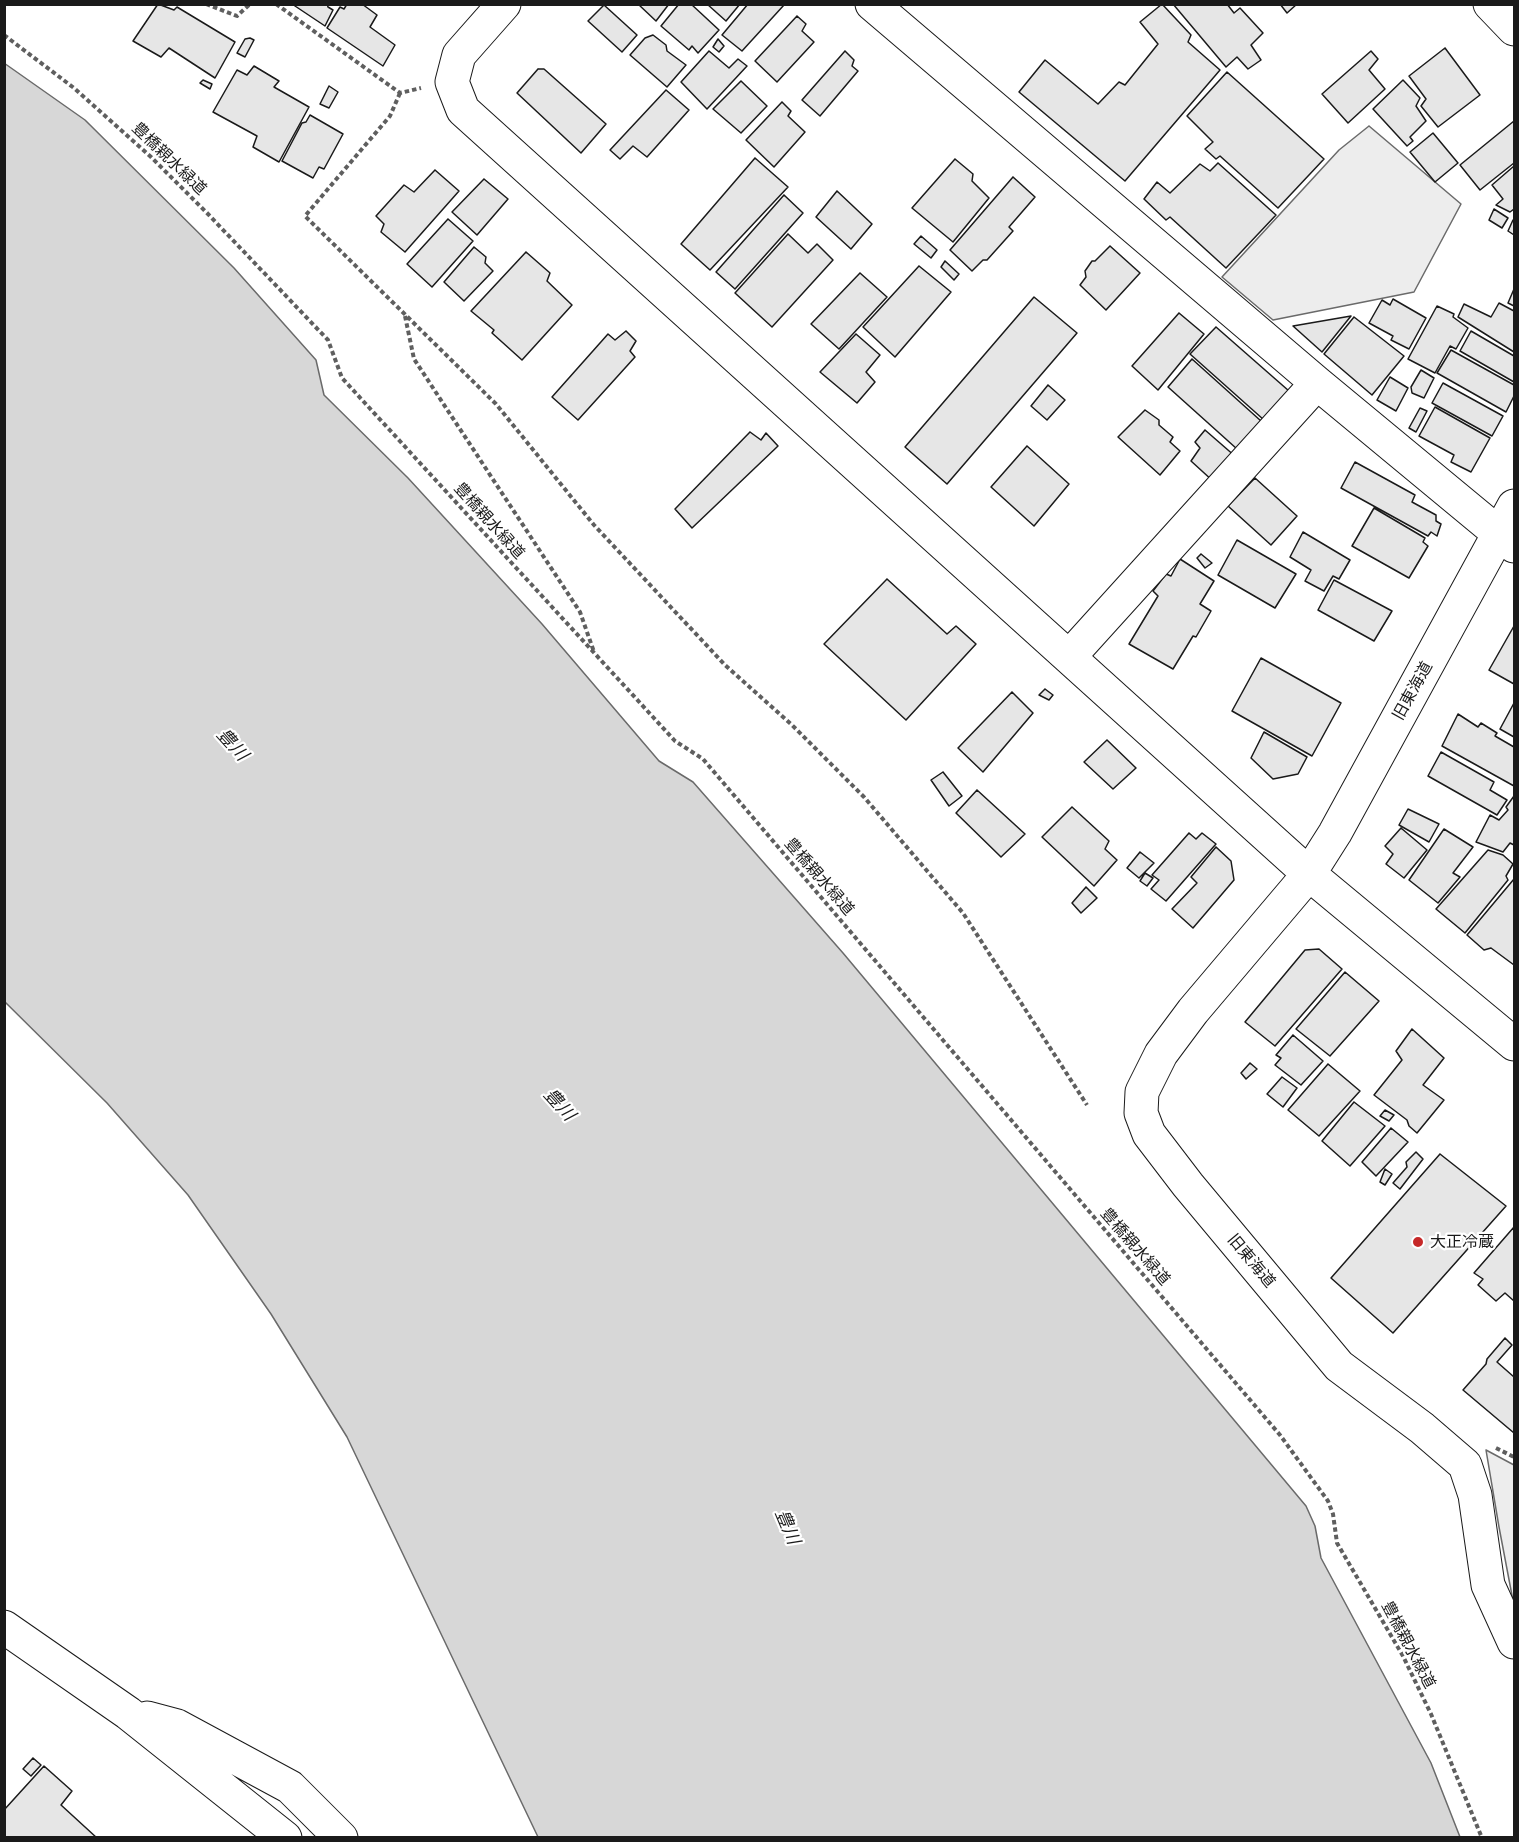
<!DOCTYPE html>
<meta charset="utf-8">
<style>
body{margin:0}
#map{position:relative;width:1519px;height:1842px;overflow:hidden;background:#fff;font-family:Rubik,sans-serif}
canvas{display:block}
.frame{position:absolute;inset:0;border:6px solid #1a1a1a;pointer-events:none}
</style>
<div id="map">
<canvas width="1519" height="1842"></canvas>
<div class="frame"></div>
</div>
<script>
const g = document.querySelector('canvas').getContext('2d');
g.lineJoin = 'round';
function fill(path, color) { g.fillStyle = color; g.fill(path, 'evenodd'); }
const poly = rows => new Path2D(rows.map(r => 'M' + r).join(''));
function trace(path, color, width, dash) { g.strokeStyle = color; g.lineWidth = width; g.lineCap = dash ? 'butt' : 'round'; g.setLineDash(dash || []); g.stroke(path); }
function drawText(font, color, halo, rows, align = 'center') {
  g.font = font + ' Rubik,"Noto Sans JP",sans-serif'; g.lineWidth = 4.5; g.setLineDash([]); g.textBaseline = 'middle'; g.strokeStyle = halo; g.fillStyle = color; for (const [text, x, y, turn = 0] of rows) {
    g.save(); g.translate(x, y); g.rotate((+turn || 0) * Math.PI / 180); g.textAlign = isNaN(turn) ? turn : align; if (halo) g.strokeText(text, 0, 0); g.fillText(text, 0, 0); g.restore();
  }
}
const built = poly([
 [1369,126,1461,204,1414,292,1273,320,1222,277,1339,150,1369,126],
 [1486,1450,1514,1465,1514,1606,1499,1527,1486,1450]
]);
fill(built, '#ededed');
trace(built, '#6a6a6a', 1.5);
const water = poly([
 [4,63,85,120,234,268,316,360,324,395,408,478,542,624,659,761,693,782,843,953,1306,1506,1315,1526,1321,1558,1431,1763,1460,1837,538,1837,347,1437,271,1314,188,1195,107,1103,5,1002,4,63]
]);
fill(water, '#d7d7d7');
trace(water, '#6a6a6a', 1.5);
const building = poly([
 [158,4,174,10,177,7,235,42,215,78,169,48,161,57,133,41,158,4],
 [292,4,327,4,328,7,333,10,325,26,292,4],
 [347,4,362,4,377,15,370,27,395,45,383,66,327,28,340,7,344,9,347,4],
 [638,4,669,4,656,21,638,4],
 [679,4,691,4,719,30,698,53,692,46,689,50,661,26,679,4],
 [707,4,740,4,726,21,707,4],
 [748,4,784,5,742,51,722,35,748,4],
 [1162,4,1191,35,1188,42,1220,70,1125,181,1019,92,1045,60,1098,104,1119,82,1125,85,1158,44,1140,22,1162,4],
 [1173,4,1227,4,1234,13,1240,8,1263,33,1251,45,1261,60,1248,69,1237,57,1226,67,1173,4],
 [1280,4,1297,4,1287,13,1280,4],
 [604,5,637,35,622,52,588,21,604,5],
 [797,16,806,24,802,31,814,42,777,82,755,61,797,16],
 [653,35,666,45,667,51,686,65,667,87,630,55,645,38,653,35],
 [250,38,254,40,245,57,237,53,245,39,250,38],
 [718,39,724,46,719,52,713,47,718,39],
 [1445,48,1480,95,1438,127,1421,106,1426,99,1409,76,1445,48],
 [709,51,729,68,738,59,747,66,707,109,681,82,709,51],
 [845,51,854,60,852,66,858,71,820,116,802,100,845,51],
 [1371,51,1378,59,1369,70,1385,89,1348,123,1322,94,1371,51],
 [254,66,279,81,274,87,309,107,279,162,253,147,257,136,213,112,237,70,247,75,254,66],
 [538,69,544,69,606,124,581,153,517,93,538,69],
 [1227,72,1324,159,1278,208,1220,156,1216,159,1205,149,1213,142,1187,116,1227,72],
 [203,80,212,84,210,89,200,83,203,80],
 [1403,80,1420,98,1416,106,1426,121,1410,137,1413,141,1407,146,1373,109,1403,80],
 [741,81,767,106,741,133,713,109,741,81],
 [329,86,338,92,329,108,320,104,329,86],
 [666,90,689,110,647,157,633,146,620,159,610,150,666,90],
 [782,102,791,111,788,116,805,132,774,167,746,140,782,102],
 [310,115,343,134,324,169,319,167,313,178,282,161,302,123,306,122,310,115],
 [1514,121,1514,163,1480,190,1460,165,1514,121],
 [1433,133,1458,163,1435,182,1410,152,1433,133],
 [755,158,788,187,710,270,681,244,755,158],
 [955,159,973,174,972,181,989,198,953,242,912,208,955,159],
 [1218,163,1276,215,1226,268,1170,217,1166,220,1144,199,1157,182,1170,193,1200,164,1210,171,1218,163],
 [1514,166,1514,209,1510,212,1496,205,1503,199,1492,185,1514,166],
 [435,170,459,191,405,252,381,232,384,224,376,216,404,185,414,192,435,170],
 [1013,177,1035,197,1009,227,1013,231,987,260,983,260,972,271,950,250,1013,177],
 [484,179,508,199,477,235,452,212,484,179],
 [837,191,872,224,851,249,816,217,837,191],
 [784,195,803,213,735,289,716,272,784,195],
 [1494,209,1508,218,1502,228,1489,220,1494,209],
 [448,219,473,241,432,287,407,264,448,219],
 [1513,220,1514,221,1514,235,1508,231,1513,220],
 [788,234,808,253,817,244,833,260,772,327,735,293,788,234],
 [921,236,937,250,931,258,914,244,921,236],
 [1110,246,1140,273,1106,310,1080,285,1086,277,1085,271,1092,261,1095,261,1110,246],
 [474,247,486,257,485,263,493,271,464,301,444,282,474,247],
 [526,252,550,273,547,281,572,305,522,360,492,333,494,330,471,311,526,252],
 [945,261,959,274,954,280,941,267,945,261],
 [919,266,951,292,895,357,863,327,919,266],
 [860,273,887,297,839,349,811,324,860,273],
 [1514,289,1514,306,1508,303,1514,289],
 [1034,297,1077,333,947,484,905,447,1034,297],
 [1393,299,1426,318,1409,349,1391,340,1393,336,1369,323,1382,300,1390,305,1393,299],
 [1499,303,1514,311,1514,352,1458,317,1464,304,1491,317,1499,303],
 [1437,306,1454,314,1453,317,1468,328,1456,349,1450,346,1435,373,1408,359,1437,306],
 [1179,313,1204,334,1158,390,1132,366,1179,313],
 [1351,316,1322,352,1293,326,1351,316],
 [1354,317,1404,356,1372,395,1324,354,1354,317],
 [1216,327,1289,391,1264,420,1190,354,1216,327],
 [626,331,636,341,630,351,635,357,578,420,552,397,608,334,615,340,626,331],
 [1471,331,1514,356,1514,382,1460,351,1471,331],
 [856,334,880,355,866,372,875,382,857,403,820,372,856,334],
 [1451,350,1514,385,1514,396,1506,412,1437,373,1451,350],
 [1192,359,1261,421,1237,449,1168,387,1192,359],
 [1421,370,1434,378,1424,398,1412,393,1411,387,1421,370],
 [1390,377,1408,388,1396,411,1377,400,1390,377],
 [1443,383,1503,416,1492,436,1432,403,1443,383],
 [1048,385,1065,400,1047,420,1031,406,1048,385],
 [1435,407,1490,438,1471,472,1451,462,1454,455,1419,436,1435,407],
 [1420,408,1427,411,1416,432,1409,428,1420,408],
 [1145,410,1159,420,1159,425,1173,437,1170,442,1180,451,1160,475,1118,437,1145,410],
 [1205,430,1236,457,1214,482,1191,461,1200,448,1195,442,1205,430],
 [750,432,761,440,766,433,778,446,692,528,675,509,750,432],
 [1027,446,1069,484,1034,526,991,487,1027,446],
 [1355,462,1415,495,1412,502,1436,515,1436,521,1441,524,1437,536,1431,532,1428,536,1341,488,1355,462],
 [1255,478,1297,516,1271,545,1228,506,1255,478],
 [1374,508,1425,538,1423,542,1428,546,1409,578,1352,546,1374,508],
 [1303,532,1350,560,1339,579,1333,576,1324,591,1305,581,1311,570,1290,557,1303,532],
 [1237,540,1296,574,1275,608,1218,575,1237,540],
 [1201,554,1212,563,1205,568,1197,558,1201,554],
 [1180,559,1214,581,1200,604,1211,611,1196,637,1193,636,1173,669,1129,644,1158,596,1153,591,1166,574,1171,576,1180,559],
 [887,579,947,634,956,626,976,644,906,720,824,644,887,579],
 [1334,580,1392,611,1374,641,1318,610,1334,580],
 [1514,626,1514,684,1489,670,1514,626],
 [1261,658,1341,703,1312,756,1232,711,1261,658],
 [1045,689,1053,695,1049,700,1039,695,1045,689],
 [1012,692,1033,713,983,772,958,748,1012,692],
 [1514,703,1514,737,1500,729,1514,703],
 [1458,714,1478,727,1481,723,1497,733,1495,736,1514,747,1514,786,1442,746,1458,714],
 [1264,732,1307,757,1298,774,1273,779,1251,758,1264,732],
 [1107,740,1136,768,1113,789,1084,762,1107,740],
 [1441,752,1494,782,1490,790,1507,800,1497,815,1428,776,1441,752],
 [943,772,962,796,949,806,931,780,943,772],
 [977,790,1025,834,1001,857,956,813,977,790],
 [1514,796,1514,845,1510,843,1503,852,1476,842,1490,815,1499,820,1508,810,1506,807,1514,796],
 [1072,807,1109,841,1105,849,1117,860,1094,886,1042,837,1072,807],
 [1408,809,1439,824,1429,842,1399,825,1408,809],
 [1401,828,1427,850,1404,878,1386,864,1393,854,1385,846,1401,828],
 [1444,829,1473,847,1453,873,1460,877,1438,903,1409,880,1444,829],
 [1189,833,1196,839,1202,833,1216,844,1166,901,1151,889,1159,880,1152,875,1189,833],
 [1216,847,1231,861,1234,880,1193,928,1172,909,1197,883,1191,877,1216,847],
 [1488,850,1503,855,1513,864,1506,876,1508,880,1465,933,1436,909,1488,850],
 [1140,852,1154,863,1139,878,1127,868,1140,852],
 [1145,873,1153,878,1147,886,1140,881,1145,873],
 [1514,879,1514,965,1491,948,1484,950,1467,935,1514,879],
 [1086,887,1097,898,1081,913,1072,903,1086,887],
 [1319,949,1342,969,1275,1046,1245,1022,1305,950,1319,949],
 [1345,972,1379,1001,1330,1056,1296,1029,1345,972],
 [1412,1029,1444,1058,1423,1085,1444,1100,1417,1133,1409,1126,1407,1120,1374,1095,1402,1060,1396,1051,1412,1029],
 [1293,1035,1323,1061,1301,1085,1275,1065,1281,1058,1276,1055,1293,1035],
 [1250,1063,1257,1069,1246,1079,1241,1073,1250,1063],
 [1328,1064,1360,1091,1319,1136,1288,1110,1328,1064],
 [1282,1077,1297,1088,1283,1107,1267,1094,1282,1077],
 [1354,1102,1385,1126,1350,1166,1322,1141,1354,1102],
 [1385,1110,1394,1115,1389,1121,1380,1116,1385,1110],
 [1391,1128,1408,1142,1376,1176,1362,1162,1391,1128],
 [1416,1152,1423,1159,1400,1189,1393,1183,1407,1167,1406,1162,1416,1152],
 [1440,1154,1506,1206,1393,1333,1331,1278,1440,1154],
 [1385,1169,1392,1174,1385,1185,1380,1182,1385,1169],
 [1514,1227,1514,1301,1505,1293,1496,1301,1478,1285,1483,1279,1474,1273,1514,1227],
 [1505,1338,1512,1345,1497,1362,1514,1377,1514,1433,1463,1390,1486,1364,1487,1359,1505,1338],
 [33,1758,41,1765,31,1776,23,1769,33,1758],
 [44,1766,72,1791,61,1805,97,1838,4,1838,4,1810,44,1766]
]);
fill(building, '#e6e6e6');
trace(building, '#1a1a1a', 1.5);
const minor = poly([
 [504,4,459,55,452,82,463,110,1309,874,1514,1044],
 [872,4,1317,383,1514,546],
 [1514,506,1335,833,1309,874,1193,1011,1161,1054,1142,1092,1141,1113,1149,1134,1188,1185,1339,1366,1422,1428,1465,1465,1475,1495,1488,1585,1514,1642],
 [1069,657,1317,383],
 [4,1627,128,1713,285,1838],
 [147,1718,177,1726,290,1787,341,1838]
]);
const major = poly([
 [1490,4,1514,29]
]);
trace(minor, '#1a1a1a', 35);
trace(major, '#1a1a1a', 35);
trace(poly([
 [206,4,237,16,250,4],
 [276,4,400,93,421,88],
 [4,35,74,88,151,157,207,213,328,340,342,378,675,741,703,759,1280,1435,1328,1501,1333,1514,1337,1543,1403,1656,1431,1714,1482,1838],
 [400,93,390,116,305,216,496,404,594,525,725,665,792,725,864,797,963,913,1087,1105],
 [405,316,414,359,580,612,594,652],
 [1496,1448,1514,1457]
]), '#5f5f5f', 4, [4.5, 3]);
trace(minor, '#fff', 33);
trace(major, '#fff', 33);
for (const [x, y, r, color] of [
 [1418,1242,6,"#c62828"]
]) { const dot = new Path2D(); dot.arc(x, y, r, 0, 2 * Math.PI); g.fillStyle = color; g.fill(dot); trace(dot, '#fff', 2); }
drawText('16px', '#1a1a1a', '#fff', [
 ["豊橋親水緑道",169,159,44],
 ["豊橋親水緑道",489,521,48],
 ["旧東海道",1413,691,-61],
 ["豊橋親水緑道",819,877,49],
 ["豊橋親水緑道",1135,1247,49],
 ["旧東海道",1251,1261,50],
 ["豊橋親水緑道",1408,1645,62]
]);
drawText('16px', '#1a1a1a', '#fff', [
 ["大正冷蔵",1430,1242]
], 'left');
drawText('italic 18px', '#1a1a1a', '#fff', [
 ["豊川",232,745,48],
 ["豊川",559,1105,48],
 ["豊川",787,1527,67]
]);
</script>
